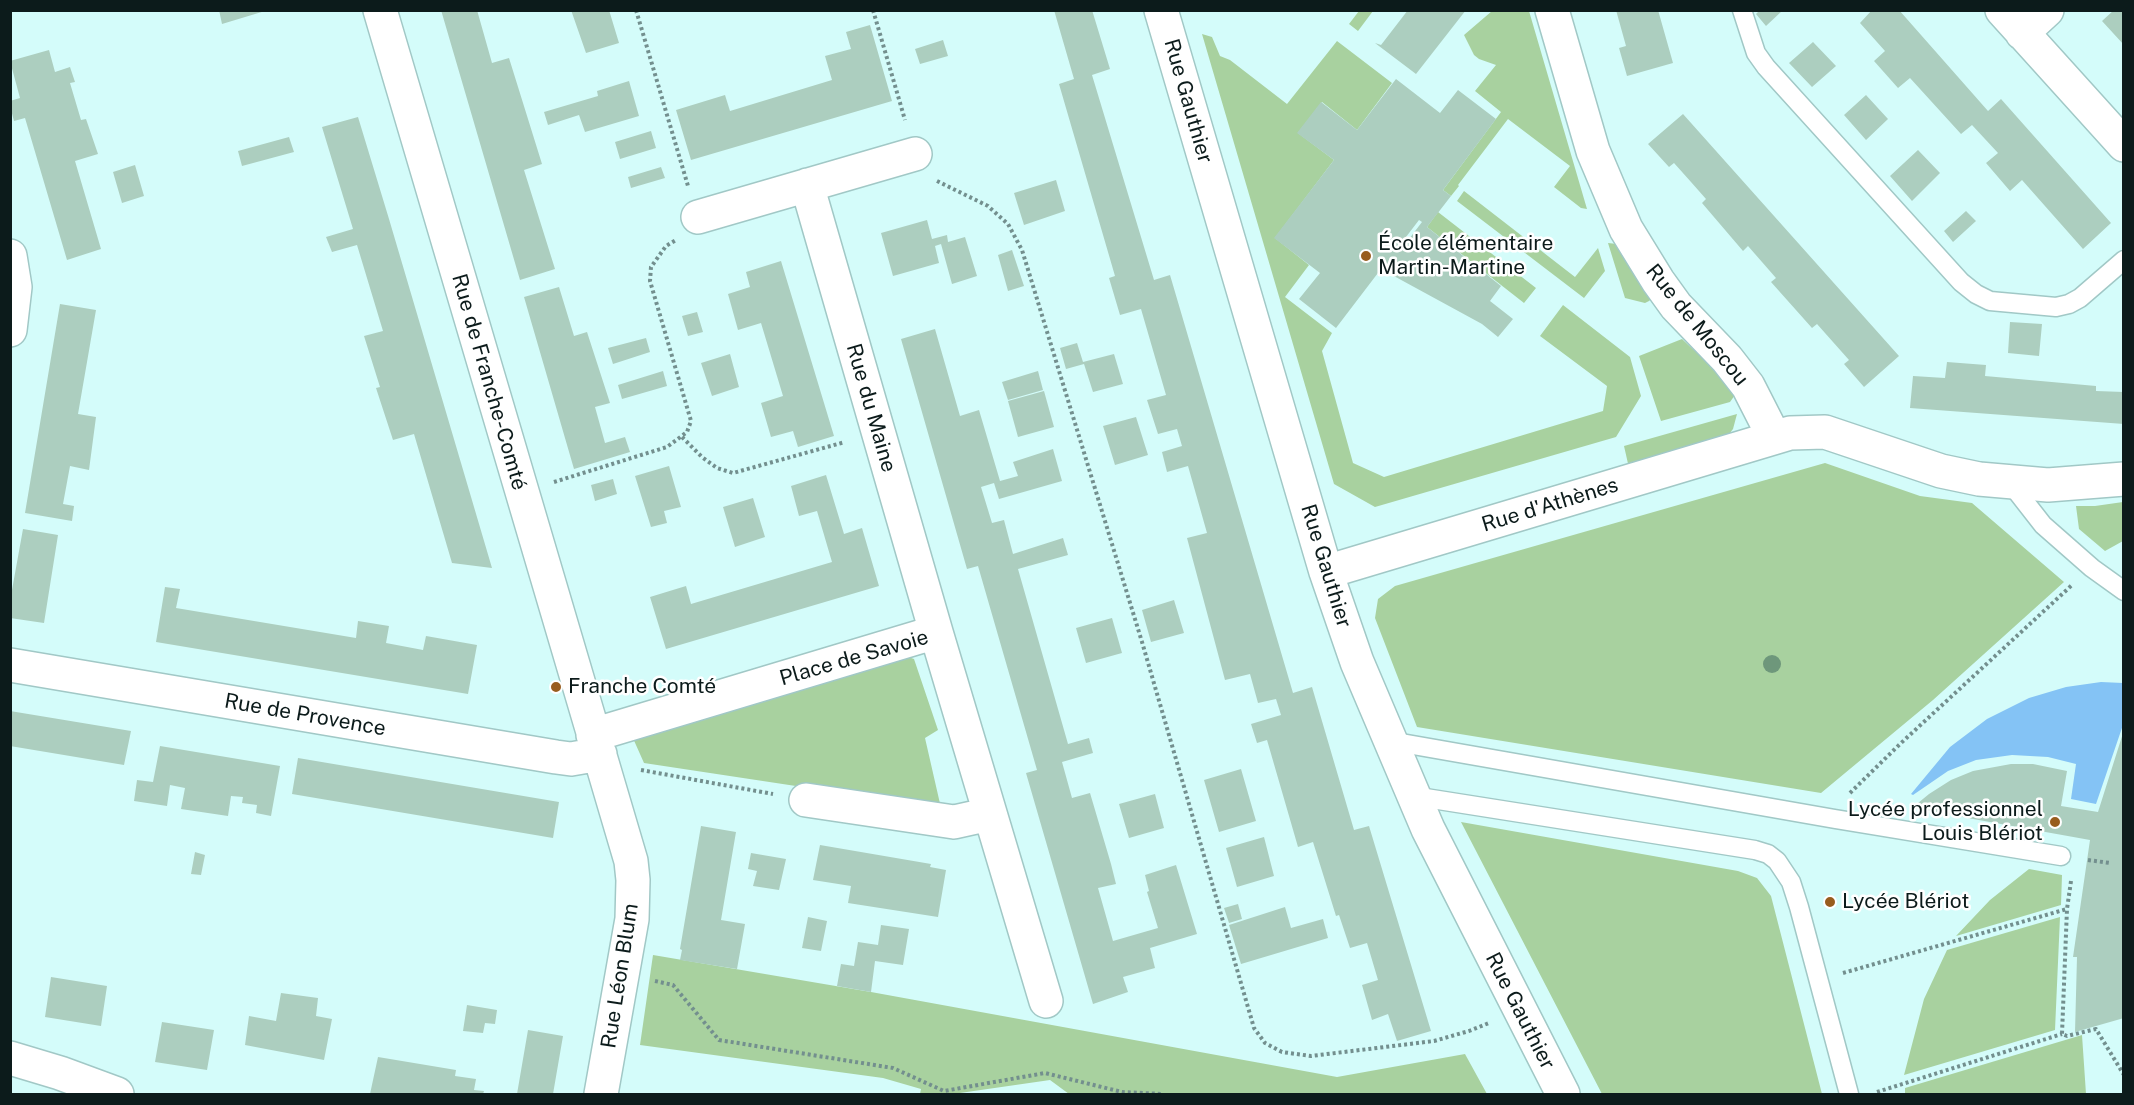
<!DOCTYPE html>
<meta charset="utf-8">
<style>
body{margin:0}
#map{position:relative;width:2134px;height:1105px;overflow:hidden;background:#d4fcfa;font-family:"Public Sans",sans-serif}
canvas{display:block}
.frame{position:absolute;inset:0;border:12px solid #0c1b1b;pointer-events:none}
</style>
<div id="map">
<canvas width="2134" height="1105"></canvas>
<div class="frame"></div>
</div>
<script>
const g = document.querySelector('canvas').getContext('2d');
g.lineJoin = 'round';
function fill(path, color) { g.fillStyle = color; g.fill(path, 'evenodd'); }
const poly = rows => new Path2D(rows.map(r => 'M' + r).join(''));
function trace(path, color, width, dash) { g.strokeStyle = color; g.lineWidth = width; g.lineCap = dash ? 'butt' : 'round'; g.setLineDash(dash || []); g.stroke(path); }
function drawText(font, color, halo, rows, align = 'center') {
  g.font = font + ' "Public Sans",sans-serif'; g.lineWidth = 5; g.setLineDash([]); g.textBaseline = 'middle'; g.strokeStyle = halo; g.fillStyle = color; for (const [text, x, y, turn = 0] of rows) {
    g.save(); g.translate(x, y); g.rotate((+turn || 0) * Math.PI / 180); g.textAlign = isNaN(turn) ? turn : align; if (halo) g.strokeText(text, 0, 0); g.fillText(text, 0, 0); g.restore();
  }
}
fill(poly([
 [1359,11,1373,11,1358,31,1349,24],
 [1492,11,1529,11,1587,209,1581,208,1554,187,1570,166,1508,119,1458,185,1459,186,1451,196,1443,190,1501,112,1475,91,1496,65,1479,59,1474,55,1464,35],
 [1202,34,1212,37,1220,56,1230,60,1287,104,1337,41,1392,83,1357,130,1322,102,1298,133,1334,160,1275,238,1309,265,1285,297,1332,333,1322,351,1353,463,1384,477,1603,411,1607,386,1540,336,1563,305,1630,357,1641,396,1616,437,1375,507,1334,484],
 [1464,191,1575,277,1598,248,1605,271,1584,298,1457,201],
 [1438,212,1536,288,1524,303,1427,227],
 [1608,243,1617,244,1652,298,1649,301,1645,303,1625,298],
 [1682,339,1713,368,1735,395,1730,402,1661,421,1639,356],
 [1737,414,1733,429,1726,438,1629,468,1624,446],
 [1825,463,1920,496,1972,503,2064,582,1933,700,1821,793,1417,727,1375,618,1378,599,1395,586],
 [2123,502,2123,541,2105,551,2079,529,2076,506,2095,506],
 [900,654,914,659,938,730,925,738,941,808,644,763,632,736],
 [1461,822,1738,871,1757,878,1771,896,1822,1094,1602,1094],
 [2029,869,2062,875,2061,905,1956,936,1990,900],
 [2060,917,2055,1030,1904,1075,1924,999,1947,950],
 [653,955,871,992,1337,1077,1465,1054,1487,1094,1069,1094,1050,1080,953,1094,920,1094,921,1089,883,1078,640,1045],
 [2082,1035,2086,1094,1905,1094,1905,1088]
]), '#a8d19f');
fill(poly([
 [2101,682,2123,683,2124,722,2096,804,2071,799,2076,764,2048,757,2012,755,1976,760,1948,771,1913,795,1911,794,1950,747,1987,719,2029,698,2066,687]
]), '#84c3f5');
fill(poly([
 [219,10,265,10,265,11,222,24],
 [441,10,477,10,492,63,509,58,542,164,524,170,555,269,520,280],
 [571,10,609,10,619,43,586,53],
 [1054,10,1092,10,1110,69,1092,75,1154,280,1170,275,1293,693,1312,687,1354,830,1369,826,1431,1031,1397,1041,1388,1014,1372,1020,1362,985,1378,980,1367,943,1350,948,1339,915,1336,916,1313,842,1298,847,1267,740,1257,743,1251,724,1281,715,1276,699,1258,703,1250,674,1225,680,1187,538,1207,533,1188,466,1167,472,1162,452,1182,446,1177,429,1158,434,1147,400,1166,395,1141,309,1120,315,1109,278,1115,276,1059,84,1074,79],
 [1408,10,1466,10,1416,74,1375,43,1381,45],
 [1616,10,1658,10,1673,63,1627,76,1619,48,1626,46],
 [1760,10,1783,10,1766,26,1756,14],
 [1872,10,1899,10,1988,111,2001,99,2111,223,2083,249,2022,180,2010,191,1986,163,1998,153,1972,125,1961,134,1910,78,1898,88,1874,61,1885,51,1860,23],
 [2114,10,2124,10,2124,45,2102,21],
 [870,25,892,101,691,160,676,110,725,95,730,111,832,80,825,56,851,49,846,32],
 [943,40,948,56,920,64,915,49],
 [1813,42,1836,66,1812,87,1789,63],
 [49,50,55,72,70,67,75,82,70,83,81,120,86,119,98,154,75,161,101,249,67,260,25,118,14,121,10,106,10,101,20,98,10,61],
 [1396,79,1440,113,1458,90,1496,119,1443,190,1451,196,1427,227,1501,286,1490,301,1513,319,1498,337,1482,324,1381,269,1336,328,1299,299,1320,273,1274,238,1334,160,1297,133,1321,102,1357,130],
 [1419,220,1422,222,1409,239,1406,237],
 [629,81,639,116,585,132,579,115,548,125,544,112,598,96,597,91],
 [1866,95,1888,119,1866,140,1844,115],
 [1683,114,1899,356,1864,387,1844,364,1849,360,1817,324,1812,328,1771,282,1776,278,1748,246,1743,251,1702,203,1706,199,1691,182,1674,163,1669,167,1648,144],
 [358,117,389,219,492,568,452,563,414,434,393,440,376,388,380,387,364,336,383,331,357,245,332,252,326,237,353,229,322,127],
 [651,131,656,148,620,159,615,142],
 [289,137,294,152,242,166,238,151],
 [1918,150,1940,173,1912,201,1890,176],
 [135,165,144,196,122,203,113,172],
 [661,167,665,178,631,188,628,177],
 [1056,180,1065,211,1024,225,1014,193],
 [1966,211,1976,221,1953,242,1944,231],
 [927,220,932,239,947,235,948,242,965,237,977,276,952,284,941,244,935,246,939,263,893,276,881,233],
 [1012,250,1024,286,1008,291,998,255],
 [781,261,834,436,798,447,793,431,771,437,761,403,783,396,761,323,738,330,728,294,750,287,746,272],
 [559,287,574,336,587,332,610,403,595,407,605,443,625,437,630,452,574,469,524,297],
 [60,304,96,310,78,414,96,417,89,470,70,466,63,504,74,506,72,521,25,513],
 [697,312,703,332,688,336,682,316],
 [2010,322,2042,324,2039,356,2008,353],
 [935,329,960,416,979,410,1000,481,1018,476,1013,462,1053,449,1062,481,999,499,994,483,981,487,992,523,1004,520,1013,554,1063,538,1068,555,1018,569,1068,744,1089,738,1093,753,1062,762,1072,798,1090,793,1111,864,1116,884,1098,888,1113,941,1158,928,1147,892,1149,891,1145,875,1176,865,1197,934,1150,948,1155,968,1123,977,1128,992,1093,1004,1026,773,1037,770,978,566,967,569,901,339],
 [646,338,650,352,613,364,608,348],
 [1077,343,1083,362,1114,354,1123,384,1093,392,1084,364,1066,369,1060,348],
 [730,354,739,387,712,396,701,363],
 [1947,362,1986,365,1985,376,2096,386,2096,391,2124,392,2124,424,1910,408,1913,376,1945,378],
 [663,371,667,386,622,399,618,385],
 [1038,371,1043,390,1008,400,1002,382],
 [1044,391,1054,427,1018,437,1008,401],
 [1136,417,1148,455,1115,465,1103,426],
 [669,466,681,507,664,511,667,523,651,527,635,476],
 [826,475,844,534,862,528,879,586,666,649,650,597,686,586,691,604,832,562,817,511,799,516,791,486],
 [613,479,617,494,595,501,591,485],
 [753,498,765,537,735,547,723,507],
 [23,529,58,535,44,623,10,618,10,601],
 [165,587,180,589,176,608,356,638,358,621,389,626,386,643,423,650,426,636,477,645,468,694,156,642],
 [1174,600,1184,633,1151,642,1142,610],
 [1112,618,1122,653,1086,663,1076,628],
 [10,711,131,731,124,765,10,746],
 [2124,730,2124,1018,2075,1032,2077,957,2073,957,2090,840,1912,808,1929,794,1951,780,1973,771,2011,764,2033,764,2067,771,2061,806,2098,812],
 [160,746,280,766,271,816,256,813,257,805,242,803,243,797,231,796,228,816,181,809,185,788,170,785,167,806,134,801,137,780,153,782],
 [298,758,559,802,553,838,292,794],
 [1241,769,1256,821,1219,832,1204,780],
 [1155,794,1164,828,1129,838,1119,804],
 [701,826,736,832,721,920,745,924,737,969,680,960,682,950,680,949],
 [1264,837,1274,876,1237,887,1226,848],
 [820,845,931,864,930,867,946,870,938,917,848,903,851,886,813,880],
 [195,852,205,855,201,875,191,874],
 [751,853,786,859,779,890,753,886,757,871,748,869],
 [1238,904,1242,919,1229,923,1224,908],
 [1285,907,1291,928,1323,919,1328,938,1241,964,1229,925],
 [808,917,827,921,821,951,802,948],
 [881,925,909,929,903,965,875,961,871,992,837,986,841,964,854,966,858,942,878,945],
 [51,977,107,986,101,1026,45,1017],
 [281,993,318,998,316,1016,332,1019,324,1060,245,1045,249,1016,276,1021],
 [467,1005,497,1010,495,1024,485,1023,483,1033,463,1031],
 [162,1022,214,1030,207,1070,155,1062],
 [528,1030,563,1036,553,1094,517,1094],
 [378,1057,456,1070,455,1076,476,1079,474,1090,484,1091,483,1094,370,1094]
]), '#accebf');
const lane = poly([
 [1742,10,1756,53,1766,67,1961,282,1976,294,1990,301,2056,307,2069,304,2080,298,2124,260],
 [2011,484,2043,525,2092,568,2124,591],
 [1390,741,1835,819,2061,856],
 [1413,796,1755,850,1768,854,1777,861,1791,882,1799,907,1849,1094]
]);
const street = poly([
 [380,10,631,861,633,880,632,919,601,1094],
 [1161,10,1326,572,1357,662,1428,829,1563,1094],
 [1552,10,1593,151,1626,229,1658,281,1676,306,1727,359,1748,386,1774,437],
 [2002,10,2124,145],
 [2022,33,2047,10],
 [807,185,936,632,1046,1001],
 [698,217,915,154],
 [10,256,15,287,10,330],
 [1326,572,1790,433,1825,432,1941,471,1979,479,2048,485,2124,479],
 [10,665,556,757,571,759,600,754],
 [593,735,936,632],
 [806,800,954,822,990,814],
 [10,1058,60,1073,117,1094]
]);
trace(lane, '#a1c8c6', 21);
trace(street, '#a1c8c6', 36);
trace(poly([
 [636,10,688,186],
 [873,10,905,120],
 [937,181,988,206,1008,224,1022,250,1142,642,1254,1028,1265,1043,1282,1052,1311,1056,1434,1041,1469,1031,1489,1023],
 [682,437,702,457,717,468,733,473,845,442],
 [554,482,667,447,687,432,691,421,650,281,651,267,666,246,676,240],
 [641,770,773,794],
 [1850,793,1900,744,2072,585],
 [2088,860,2110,863],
 [2071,881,2067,909,2062,1034,2067,1036,2096,1029,2124,1075],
 [1843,973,2067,909],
 [655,981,673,985,719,1040,893,1068,944,1091,1045,1073,1122,1092,1163,1094],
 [1877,1092,2062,1034]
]), '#738f8e', 4, [3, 3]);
trace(lane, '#fff', 18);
trace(street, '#fff', 33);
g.fillStyle = '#6e977b';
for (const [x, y] of [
 [1772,664]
]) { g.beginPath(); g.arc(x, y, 9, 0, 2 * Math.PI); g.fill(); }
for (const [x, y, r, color] of [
 [1366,256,6,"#985d1e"],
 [556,687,6,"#985d1e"],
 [2055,822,6,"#985d1e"],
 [1830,902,6,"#985d1e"]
]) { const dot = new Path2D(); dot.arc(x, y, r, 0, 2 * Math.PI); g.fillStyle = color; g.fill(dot); trace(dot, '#fff', 2); }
drawText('21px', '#0c1b1b', '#fff', [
 ["Rue Gauthier",1188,101,74],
 ["Rue de Moscou",1697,325,51],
 ["Rue de Franche-Comté",489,382,74],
 ["Rue du Maine",871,408,74],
 ["Rue d'Athènes",1550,505,-17],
 ["Rue Gauthier",1326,566,73],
 ["Place de Savoie",854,658,-16],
 ["Rue de Provence",305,715,10],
 ["Rue Léon Blum",620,976,-81],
 ["Rue Gauthier",1520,1011,63]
]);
drawText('21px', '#0c1b1b', '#fff', [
 ["École élémentaire",1378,244],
 ["Martin-Martine",1378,268],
 ["Franche Comté",568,687],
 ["Lycée professionnel",2043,810,"right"],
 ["Louis Blériot",2043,834,"right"],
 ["Lycée Blériot",1842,902]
], 'left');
</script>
